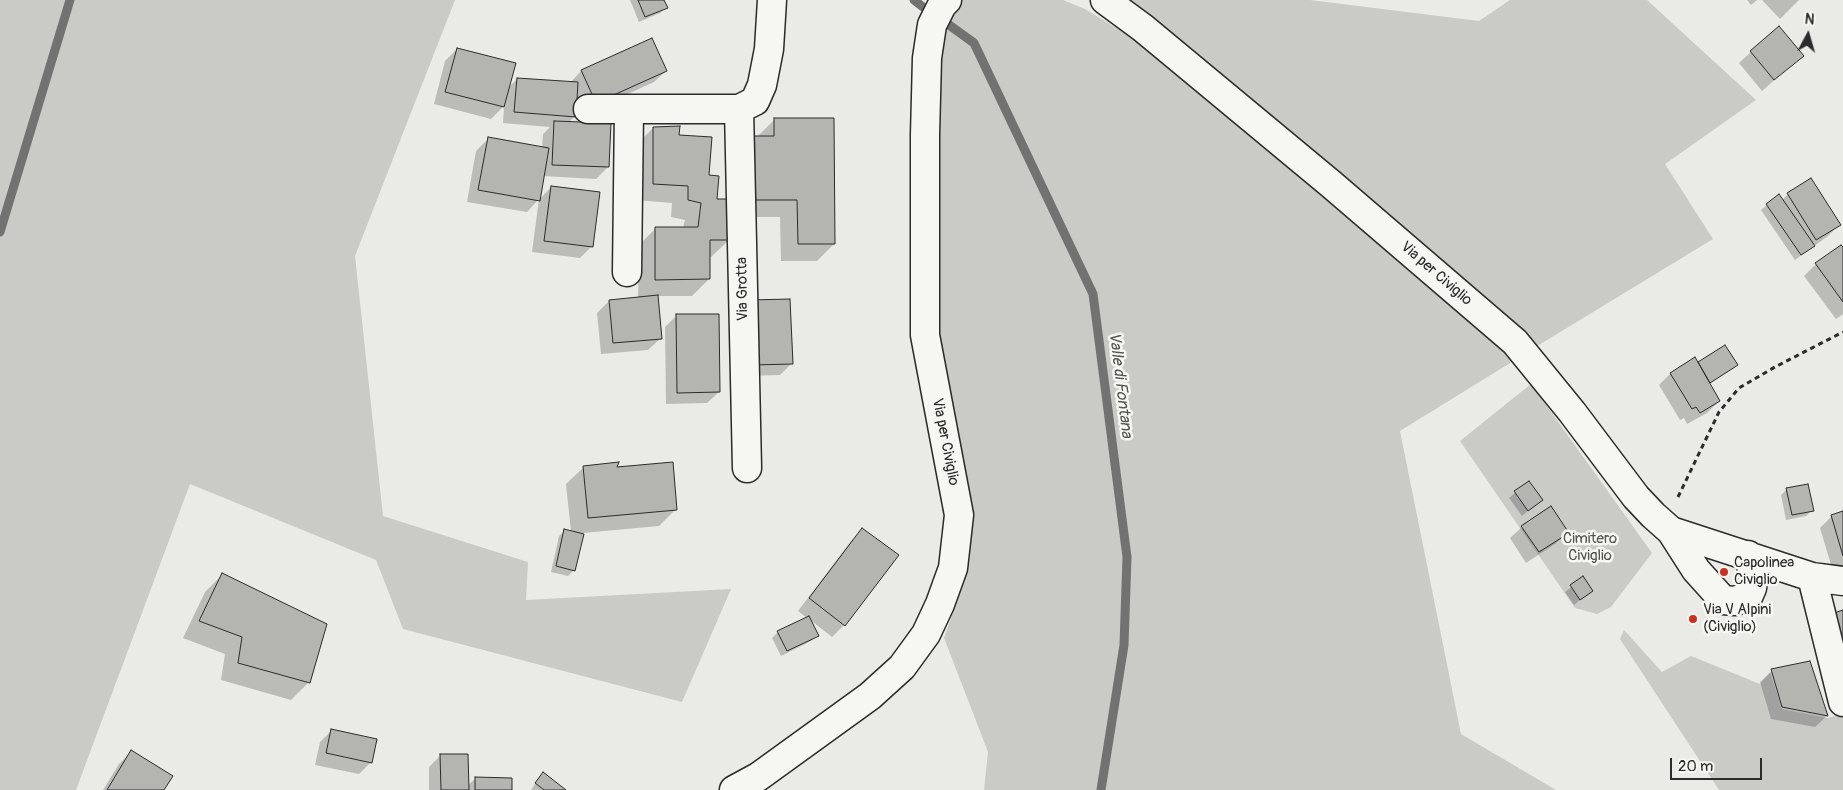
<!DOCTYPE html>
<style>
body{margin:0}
#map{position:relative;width:1843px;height:790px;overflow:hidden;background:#eaeae6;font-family:Pangolin,sans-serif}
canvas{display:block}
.north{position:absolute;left:1783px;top:10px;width:50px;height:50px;-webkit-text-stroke:4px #f6f6f2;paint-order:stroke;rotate:6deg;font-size:14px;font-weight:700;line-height:20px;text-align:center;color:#2b2b2b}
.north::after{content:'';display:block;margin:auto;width:18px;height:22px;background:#2b2b2b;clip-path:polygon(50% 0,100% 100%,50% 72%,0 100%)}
.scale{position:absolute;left:1670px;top:758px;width:92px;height:22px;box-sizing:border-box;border:2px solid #2b2b2b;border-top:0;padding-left:6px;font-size:15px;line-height:18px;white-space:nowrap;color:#2b2b2b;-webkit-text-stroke:4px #f6f6f2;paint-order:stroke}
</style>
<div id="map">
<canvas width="1843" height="790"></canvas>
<div class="north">N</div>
<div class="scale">20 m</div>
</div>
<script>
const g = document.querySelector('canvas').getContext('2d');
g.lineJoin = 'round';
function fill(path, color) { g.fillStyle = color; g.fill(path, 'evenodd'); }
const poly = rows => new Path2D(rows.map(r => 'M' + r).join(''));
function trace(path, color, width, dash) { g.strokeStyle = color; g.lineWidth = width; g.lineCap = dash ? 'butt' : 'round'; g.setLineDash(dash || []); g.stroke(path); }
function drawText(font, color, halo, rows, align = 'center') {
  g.font = font + ' Pangolin,sans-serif'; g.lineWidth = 5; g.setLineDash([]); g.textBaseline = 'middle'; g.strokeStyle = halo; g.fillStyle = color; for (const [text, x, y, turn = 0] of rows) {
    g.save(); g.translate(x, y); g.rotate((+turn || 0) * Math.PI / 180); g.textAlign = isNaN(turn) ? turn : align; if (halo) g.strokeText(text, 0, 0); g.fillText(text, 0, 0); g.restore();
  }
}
fill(poly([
 [0,0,455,0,355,256,383,516,528,562,526,600,731,589,682,702,403,629,376,560,190,484,76,790,0,790],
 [962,0,1063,0,1085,9,1138,41,1504,346,1515,360,1400,431,1461,734,1556,790,984,790,988,752,944,638,968,570,974,511,938,332,936,58,941,31],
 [1123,0,1310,0,1479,21,1510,0,1647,0,1756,100,1665,164,1713,239,1534,348],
 [1531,384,1652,553,1611,607,1597,614,1575,608,1460,441],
 [1624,630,1662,672,1691,656,1760,684,1770,672,1782,709,1828,718,1843,713,1843,790,1719,790,1620,639]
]), '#cacac7');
fill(poly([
 [630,0,663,0,666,7,660,13,639,22],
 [1747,0,1757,0,1751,5],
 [1762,0,1799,0,1780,19],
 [652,40,666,71,654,82,584,114,576,97,575,116,568,123,608,167,596,179,543,176,539,200,551,187,592,246,580,258,532,252,539,199,527,212,467,202,476,151,488,139,542,148,543,134,550,127,503,123,504,106,491,119,434,104,445,61,457,49,508,88,517,79,570,83,581,71],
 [1751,52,1802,56,1762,91,1739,63],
 [775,119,834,244,817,261,781,261,780,217,732,217,757,137],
 [653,128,678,137,708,176,729,240,711,257,709,257,709,279,692,296,656,296,660,339,648,350,601,354,597,313,609,301,638,298,639,245,656,228,683,228,685,220,671,217,672,203,636,200,636,145],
 [1811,179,1840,224,1828,236,1795,260,1761,210,1779,196,1782,200,1788,194],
 [1843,249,1843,314,1836,319,1804,276,1816,264],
 [750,301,792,363,780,375,741,376],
 [677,315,719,392,707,403,666,404,665,327],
 [1725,346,1737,365,1731,370,1709,384,1719,401,1707,413,1687,424,1684,418,1680,420,1659,385,1671,373,1698,364],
 [584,467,616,468,676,509,659,526,583,533,574,570,568,576,551,572,559,536,565,531,571,532,566,484],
 [1528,482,1541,500,1522,516,1509,498],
 [1787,489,1812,510,1806,516,1786,520,1781,495],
 [1843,513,1843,565,1832,568,1820,528,1832,516],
 [1522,527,1567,533,1555,544,1526,563,1510,538],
 [863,529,844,625,832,637,809,619,817,636,811,641,781,656,772,638,778,632,807,618,798,611,851,541],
 [222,575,308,683,291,700,221,680,225,654,183,638,205,592],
 [1583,578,1591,591,1574,605,1565,592],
 [1809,663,1827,716,1815,727,1771,719,1760,682,1772,671],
 [331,731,371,762,359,774,315,765,320,742],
 [131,752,163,790,103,790,119,764],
 [441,755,467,786,476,778,511,790,429,790,429,767],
 [538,779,564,790,531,790]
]), '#0003');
trace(poly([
 [914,0,923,7],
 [945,22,974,43,1093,294,1127,557,1124,645,1101,790],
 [0,232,70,0]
]), '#727270', 9);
const building = poly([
 [638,0,664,0,668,8,645,17,638,0],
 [1779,26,1804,56,1774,80,1750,51,1779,26],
 [652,38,667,71,596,103,581,70,652,38],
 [457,48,516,63,504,107,445,92,457,48],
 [517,78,578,82,576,117,514,112,517,78],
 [774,118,834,118,835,244,798,244,797,200,749,200,749,136,774,136,774,118],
 [554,121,611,123,609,167,552,165,554,121],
 [680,126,679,135,712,137,709,175,719,176,717,199,730,199,730,240,710,240,710,279,655,280,655,227,698,227,701,203,688,200,688,186,653,184,653,127,680,126],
 [488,137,549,148,540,201,478,190,488,137],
 [1811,178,1841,225,1816,240,1787,193,1811,178],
 [551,186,600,192,593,247,544,241,551,186],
 [1779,194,1815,246,1801,255,1766,204,1779,194],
 [1841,245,1843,247,1843,302,1815,263,1841,245],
 [658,295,662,339,613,343,609,300,658,295],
 [790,299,793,364,752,365,750,300,790,299],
 [676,314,719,314,720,392,677,393,676,314],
 [1725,345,1738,365,1710,383,1698,362,1725,345],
 [1695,357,1720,401,1700,413,1696,407,1692,409,1670,373,1695,357],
 [619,462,617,467,673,462,677,510,588,518,583,466,619,462],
 [1529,481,1543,500,1528,511,1514,491,1529,481],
 [1808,484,1814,511,1792,515,1786,488,1808,484],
 [1551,506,1569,533,1539,552,1521,526,1551,506],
 [1843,511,1843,556,1831,515,1843,511],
 [862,528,899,555,845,626,809,598,862,528],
 [564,529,584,534,575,571,556,566,564,529],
 [222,573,327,624,310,683,238,663,242,637,199,621,222,573],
 [1583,576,1593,591,1580,600,1570,585,1583,576],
 [1843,610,1843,644,1834,613,1843,610],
 [809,616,819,636,787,651,777,631,809,616],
 [1810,661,1828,716,1782,707,1771,669,1810,661],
 [331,729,377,739,372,763,326,753,331,729],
 [131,750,173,776,164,790,107,790,131,750],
 [440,754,468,754,469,790,441,790,440,754],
 [543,772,566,790,544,790,535,783,543,772],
 [475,777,512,778,512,790,475,790,475,777]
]);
fill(building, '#b4b4b1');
trace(building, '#2b2b2b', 1);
const minor = poly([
 [1105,0,1143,28,1331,184,1515,342,1572,412,1636,497,1653,515,1671,531,1812,577,1843,581],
 [588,109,739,109,755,101,762,85,769,49,772,0],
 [739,109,747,468],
 [627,272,629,109],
 [1671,531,1696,570,1723,600,1735,601,1748,597,1752,588,1754,575,1748,555],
 [1812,577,1843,702],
 [734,790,758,777,870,696,902,667,926,634,940,604,953,568,959,515,925,335,925,135,927,58,932,25,942,5,947,0]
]);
trace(minor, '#2b2b2b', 31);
trace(poly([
 [1678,497,1719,412,1739,388,1775,367,1843,332]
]), '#2b2b2b', 3, [5, 4]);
trace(minor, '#f6f6f2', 28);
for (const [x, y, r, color] of [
 [1724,572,5,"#c8321e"],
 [1693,619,5,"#c8321e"]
]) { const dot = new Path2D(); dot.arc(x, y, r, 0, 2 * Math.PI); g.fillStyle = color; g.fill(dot); trace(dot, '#f6f6f2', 2); }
drawText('15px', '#2b2b2b', '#f6f6f2', [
 ["Via per Civiglio",1436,274,41],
 ["Via Grotta",743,289,-91],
 ["Via per Civiglio",945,442,79]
]);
drawText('15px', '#535352', '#f6f6f2', [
 ["Cimitero",1590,539],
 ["Civiglio",1590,556]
]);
drawText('15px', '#2b2b2b', '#f6f6f2', [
 ["Capolinea",1734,563],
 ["Civiglio",1734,580],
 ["Via V Alpini",1703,610],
 ["(Civiglio)",1703,627]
], 'left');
drawText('italic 16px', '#545453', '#f6f6f2', [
 ["Valle di Fontana",1120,385,83]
]);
</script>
